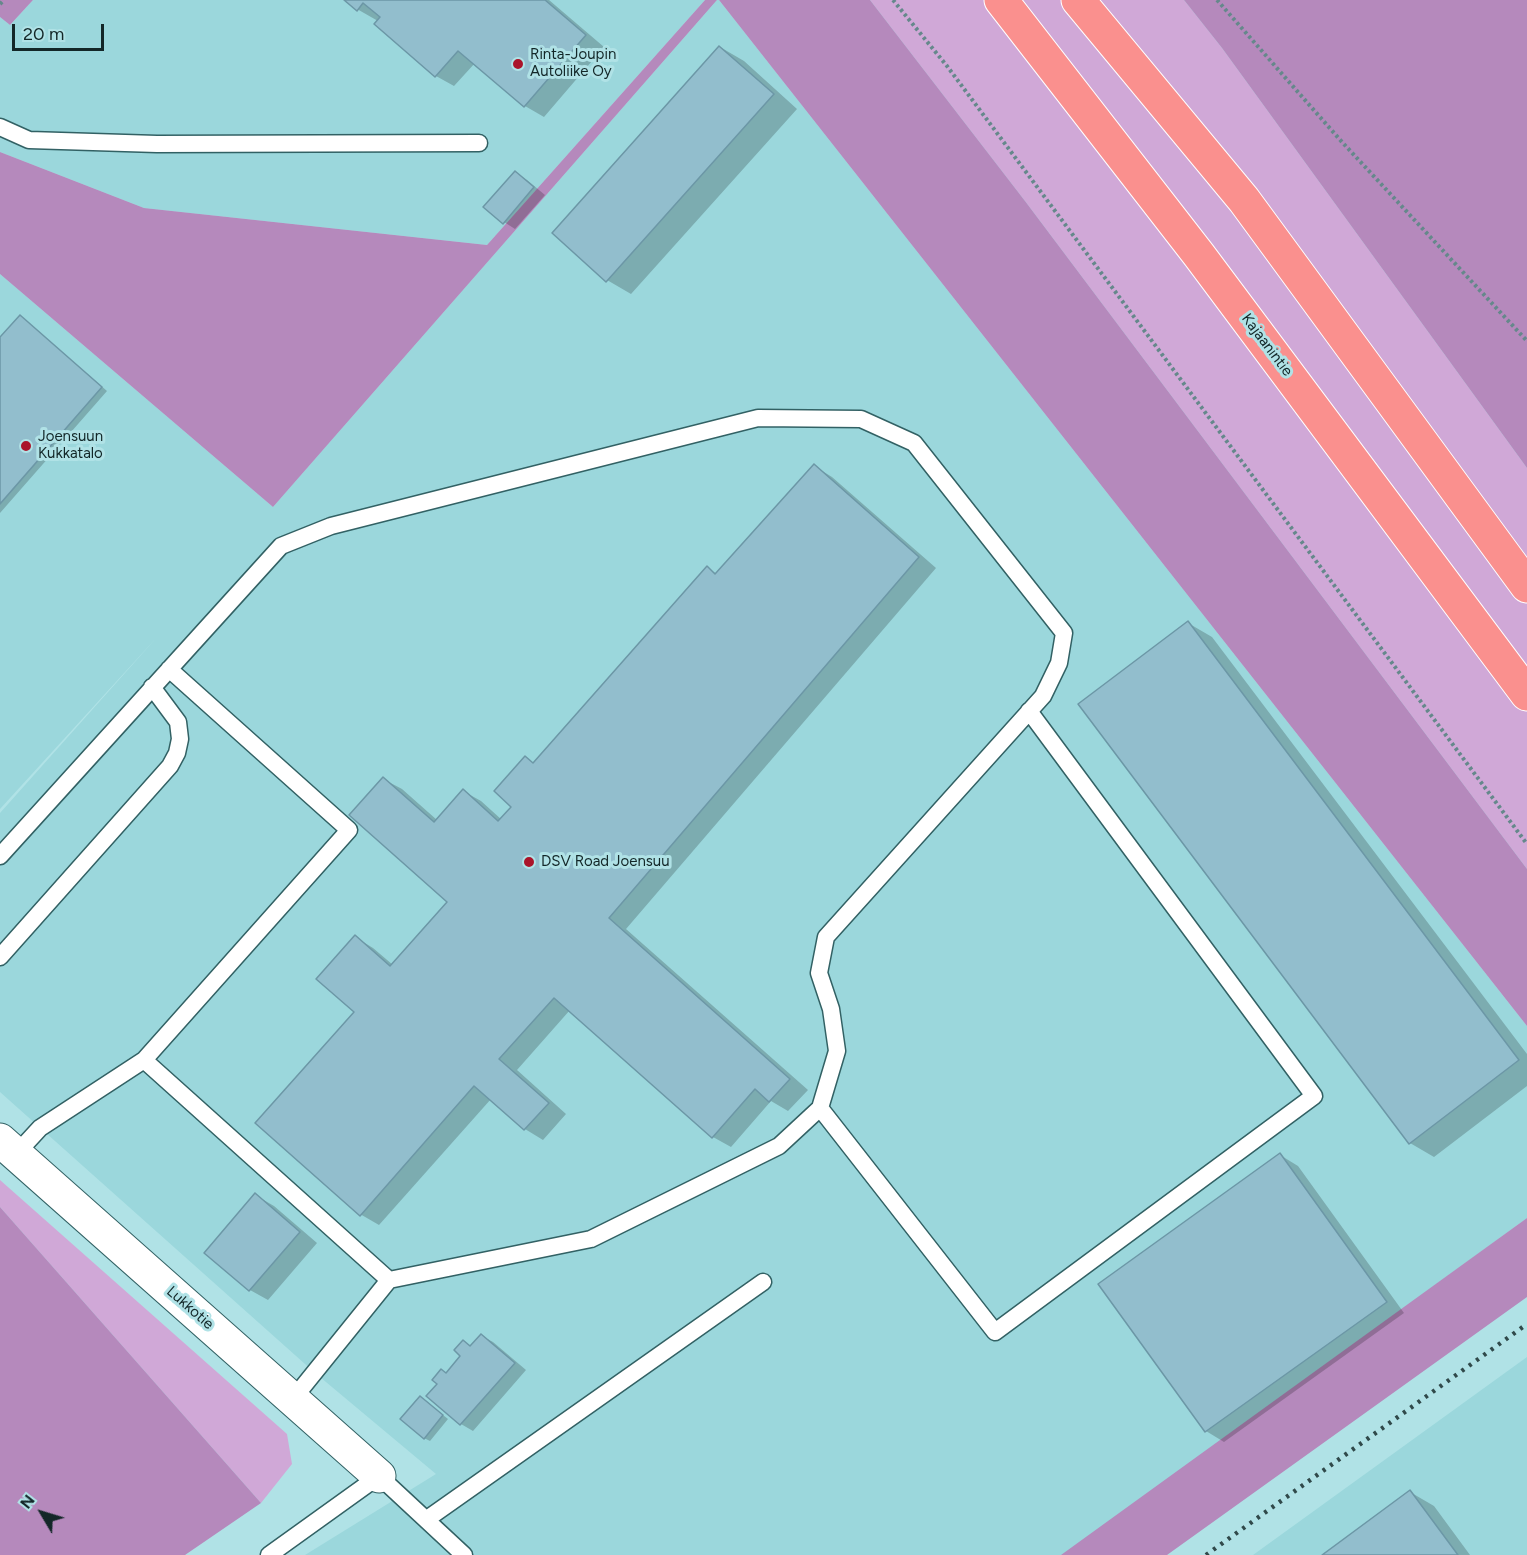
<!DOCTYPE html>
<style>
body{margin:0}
#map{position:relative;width:1527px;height:1555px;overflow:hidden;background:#b0e2e6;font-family:Figtree,sans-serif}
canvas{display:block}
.north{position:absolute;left:12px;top:1483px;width:60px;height:60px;-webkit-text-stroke:4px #b0e2e6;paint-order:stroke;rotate:308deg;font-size:16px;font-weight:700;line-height:24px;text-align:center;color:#132728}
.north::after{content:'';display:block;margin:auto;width:21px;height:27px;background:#132728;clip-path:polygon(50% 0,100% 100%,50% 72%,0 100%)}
.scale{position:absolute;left:12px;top:24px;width:92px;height:27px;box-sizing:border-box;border:3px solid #132728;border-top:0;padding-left:8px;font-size:18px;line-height:21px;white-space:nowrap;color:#132728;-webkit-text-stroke:4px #b0e2e6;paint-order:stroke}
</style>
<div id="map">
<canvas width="1527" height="1555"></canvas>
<div class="north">N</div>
<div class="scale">20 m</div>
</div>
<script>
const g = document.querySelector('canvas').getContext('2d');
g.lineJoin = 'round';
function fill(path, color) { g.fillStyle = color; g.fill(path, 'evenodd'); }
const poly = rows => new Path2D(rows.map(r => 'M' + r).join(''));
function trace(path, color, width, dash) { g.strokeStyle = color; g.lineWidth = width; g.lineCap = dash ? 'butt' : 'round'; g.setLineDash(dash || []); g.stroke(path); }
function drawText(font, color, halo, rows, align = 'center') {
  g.font = font + ' Figtree,sans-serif'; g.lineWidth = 6; g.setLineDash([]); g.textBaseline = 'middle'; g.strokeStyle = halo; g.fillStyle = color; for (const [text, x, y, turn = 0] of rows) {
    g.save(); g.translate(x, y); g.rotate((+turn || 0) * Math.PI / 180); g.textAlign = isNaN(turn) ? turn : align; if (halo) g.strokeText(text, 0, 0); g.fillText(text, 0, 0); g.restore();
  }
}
fill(poly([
 [33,0,705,0,487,245,144,208,0,152,0,17,10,25],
 [717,0,719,0,1527,1026,1527,1218,1067,1555,305,1555,436,1474,314,1372,0,1092,0,813,158,636,0,809,0,274,273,507],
 [1527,1357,1527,1555,1253,1555]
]), '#9bd7dc');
fill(poly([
 [870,0,1184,0,1222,48,1527,468,1527,869,1025,201],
 [0,1180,287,1434,292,1464,261,1503,0,1207]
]), '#d0a8d7');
fill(poly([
 [0,0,33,0,10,25,0,17],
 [705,0,717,0,273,507,0,274,0,152,144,208,487,245],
 [719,0,870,0,1025,201,1527,869,1527,1026],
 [1184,0,1527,0,1527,468,1222,48],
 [0,1207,261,1503,185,1555,0,1555],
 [1527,1218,1527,1297,1167,1555,1061,1555]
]), '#b589bc');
fill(poly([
 [346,0,549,0,604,47,544,117,525,106,475,63,454,86,436,76,378,21,357,9],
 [720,47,744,61,797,109,631,294,607,280],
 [515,173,527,180,545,195,515,229,504,222],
 [25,320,107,391,0,513,0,339],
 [814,466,832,477,936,568,626,929,808,1090,788,1111,771,1101,731,1147,713,1137,570,1010,517,1070,566,1114,543,1140,525,1129,491,1099,379,1225,360,1214,355,937,373,948,393,965,450,902,383,779,402,789,437,820,463,791,481,801,502,820,513,807,525,758,534,763,707,568,717,574],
 [1188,623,1212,637,1527,1054,1527,1086,1434,1157,1410,1143],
 [1280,1155,1298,1166,1404,1313,1224,1442,1206,1431],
 [255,1195,274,1206,317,1243,268,1300,250,1290],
 [482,1336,493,1342,526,1370,473,1431,461,1424,447,1374,462,1356,463,1342,472,1346],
 [425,1401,448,1419,430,1441,424,1438],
 [1410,1492,1434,1506,1470,1555,1325,1555]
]), '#0003');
const building = poly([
 [344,0,545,0,586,35,524,107,458,51,435,77,374,24,380,17,363,3,357,11,344,0],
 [719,46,774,94,606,282,552,233,719,46],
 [515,171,534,187,503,224,483,207,515,171],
 [20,315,102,387,0,504,0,337,20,315],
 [814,464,919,557,609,918,790,1079,769,1102,755,1089,712,1138,554,998,499,1059,549,1103,524,1130,474,1086,360,1216,255,1123,354,1012,316,979,355,935,390,966,447,902,349,815,383,777,434,822,463,789,498,821,511,807,494,791,525,756,533,763,707,566,715,574,814,464],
 [1188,621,1519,1060,1409,1144,1078,704,1188,621],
 [1280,1153,1387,1302,1205,1432,1098,1284,1280,1153],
 [255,1193,300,1232,249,1291,204,1253,255,1193],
 [481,1334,515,1363,460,1425,426,1396,437,1384,432,1380,441,1369,446,1373,460,1356,454,1350,463,1340,470,1346,481,1334],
 [420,1396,443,1415,424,1439,400,1419,420,1396],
 [1410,1490,1458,1555,1322,1555,1410,1490]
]);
fill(building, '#92becd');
trace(building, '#6c97a6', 1.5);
const lane = poly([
 [0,127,29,140,157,144,479,143],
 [169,669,349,830,144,1060,389,1280],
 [0,856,281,546,331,526,758,418,861,419,914,443,1064,633,1059,663,1043,696,826,937,819,973,831,1009,837,1051,820,1108,779,1146,591,1239,389,1280,293,1399],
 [0,957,170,766,177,753,180,739,178,722,152,687],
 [820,1108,995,1332,1314,1096,1029,711],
 [16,1154,40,1128,144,1060],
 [427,1519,763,1282],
 [269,1555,379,1476,464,1555]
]);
const street = poly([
 [0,1140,379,1476]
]);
const highway = poly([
 [1001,0,1199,255,1527,694],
 [1078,0,1244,200,1527,586]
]);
trace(lane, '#326164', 19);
trace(street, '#326164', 35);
trace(highway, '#fff', 35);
trace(poly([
 [893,0,947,66,1527,844],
 [1217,0,1342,142,1527,341],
 [0,4,4,0]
]), '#65888b', 4, [3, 3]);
trace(lane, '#fff', 16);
trace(street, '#fff', 33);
trace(highway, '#fa908e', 33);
trace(poly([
 [1206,1555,1527,1324]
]), '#30494a', 4.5, [3, 6]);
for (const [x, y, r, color] of [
 [518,64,6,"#aa142a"],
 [26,446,6,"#aa142a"],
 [529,862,6,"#aa142a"]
]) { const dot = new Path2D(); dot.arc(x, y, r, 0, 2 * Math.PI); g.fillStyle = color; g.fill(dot); trace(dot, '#b0e2e6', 2); }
drawText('15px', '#132728', '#b0e2e6', [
 ["Rinta-Joupin",530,55],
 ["Autoliike Oy",530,72],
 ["Joensuun",38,437],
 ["Kukkatalo",38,454],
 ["DSV Road Joensuu",541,862]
], 'left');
drawText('15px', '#132728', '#b0e2e6', [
 ["Kajaanintie",1267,345,53],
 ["Lukkotie",190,1308,41]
]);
</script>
